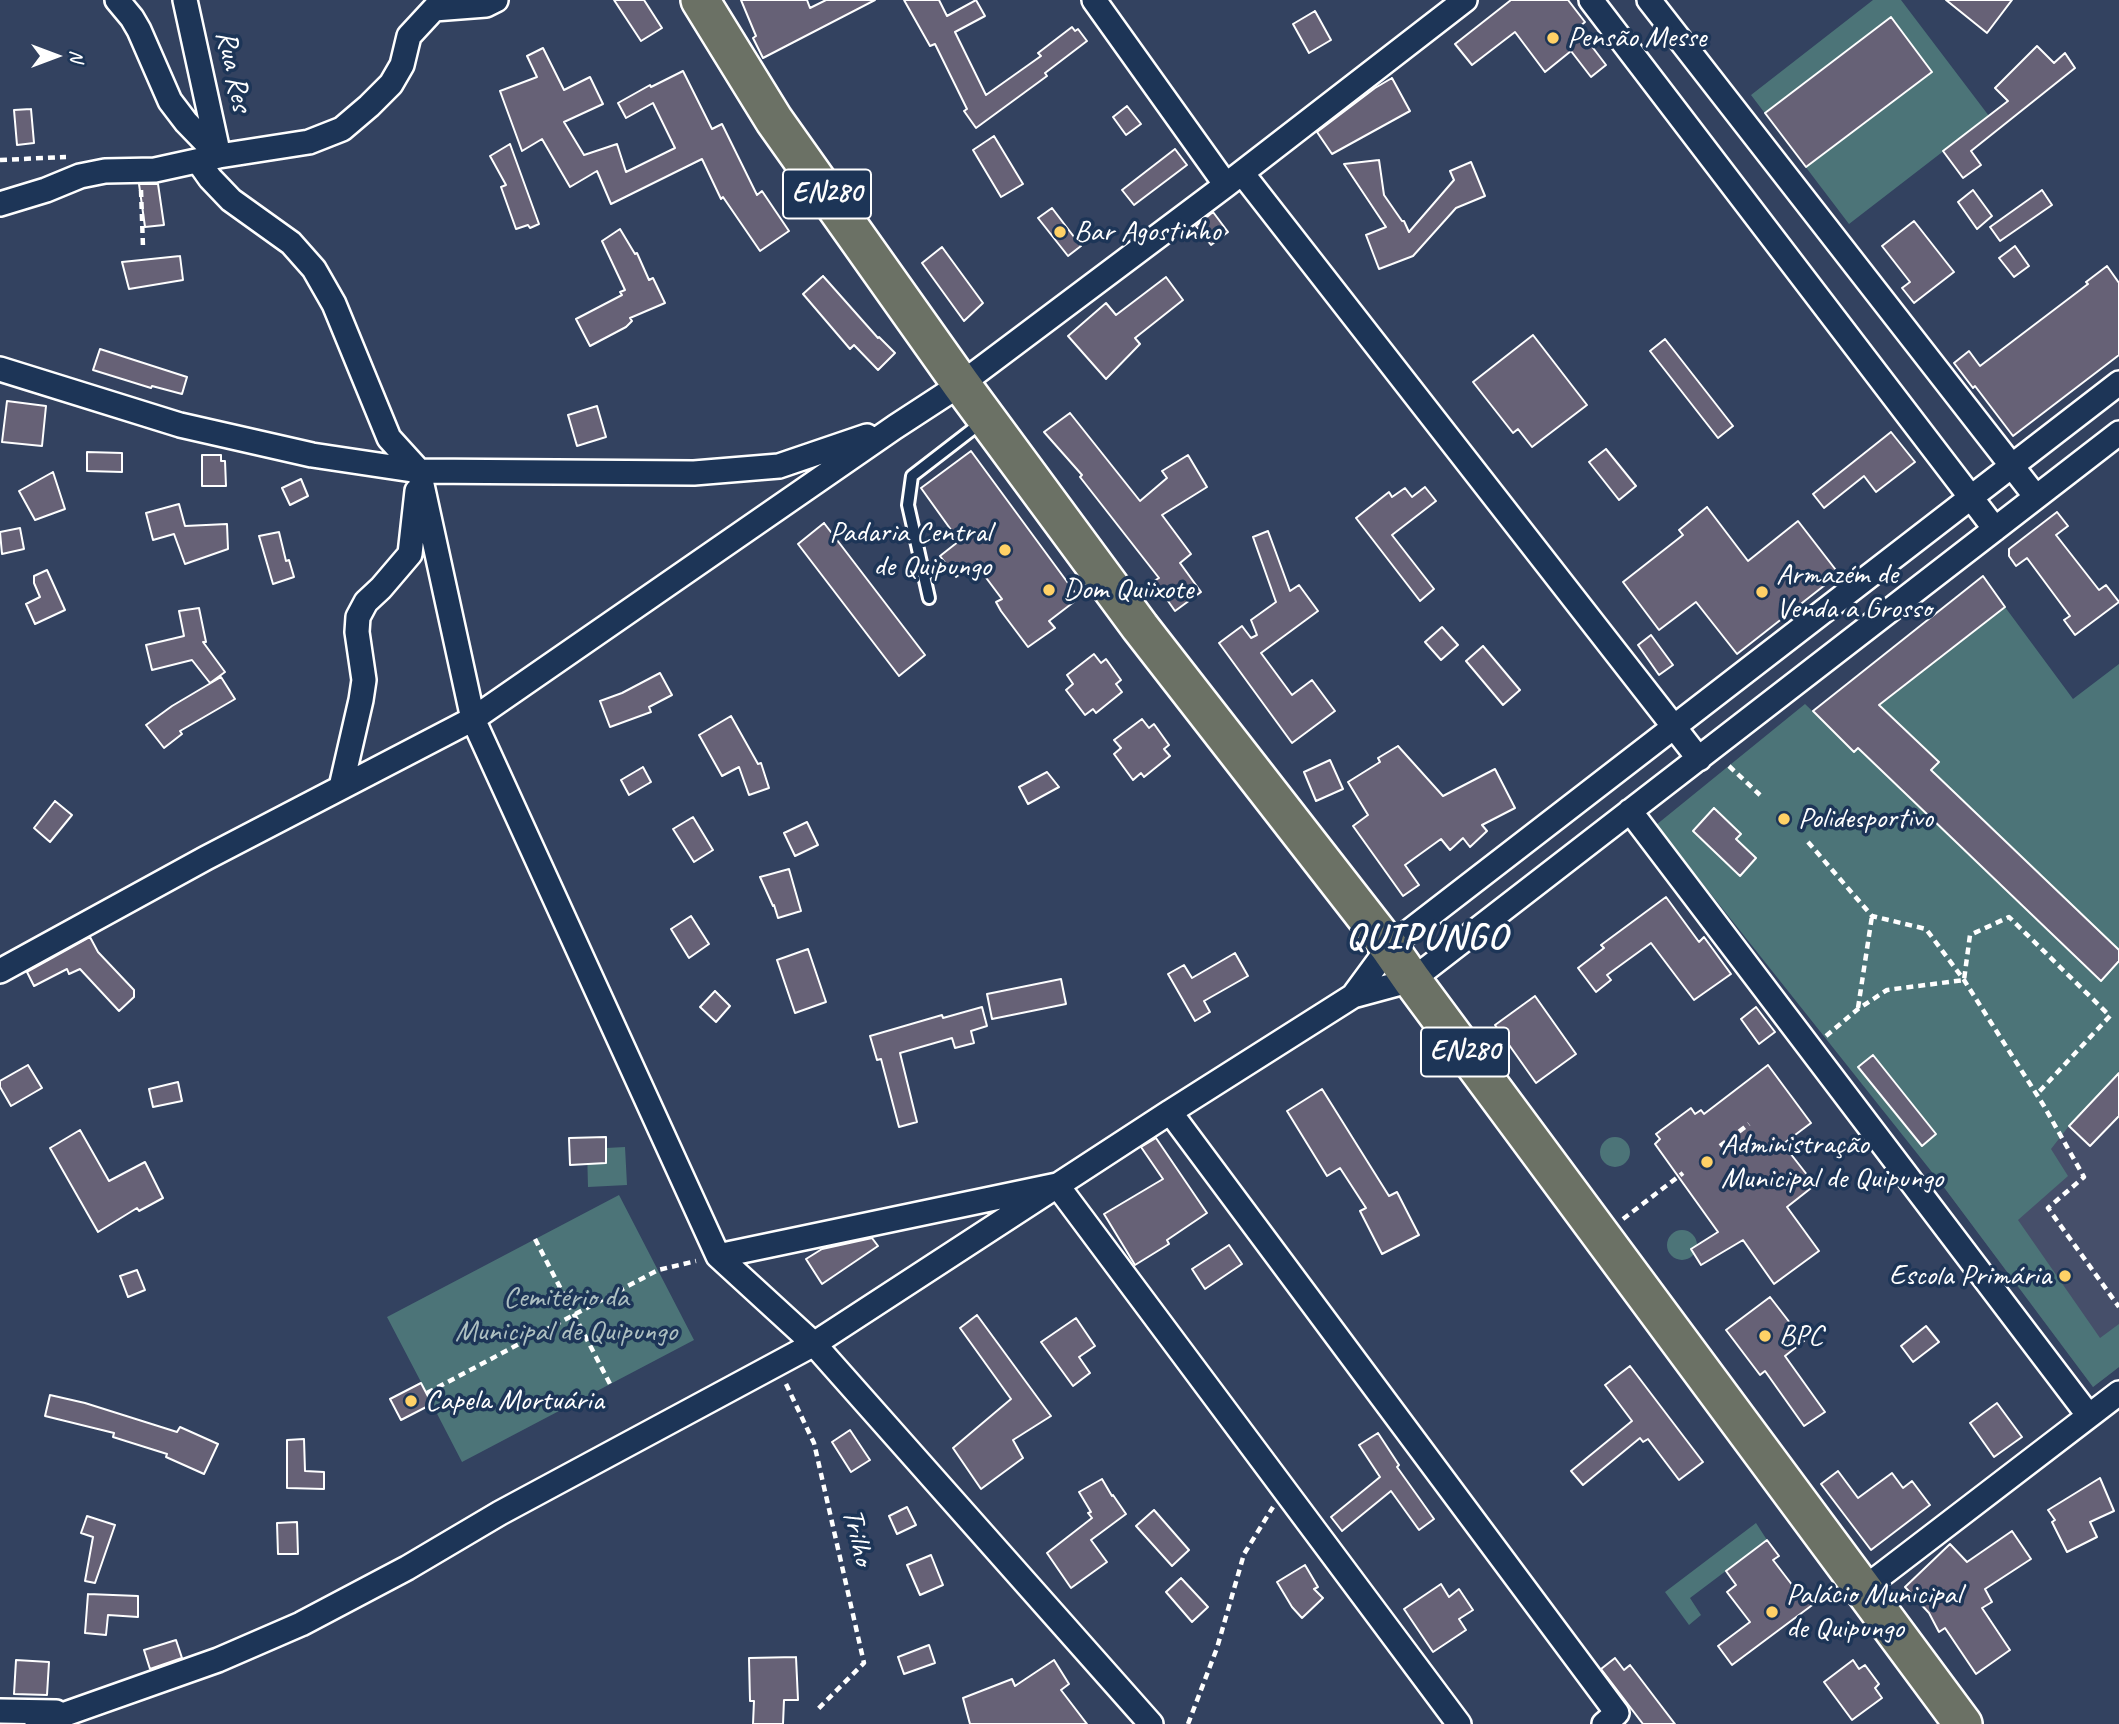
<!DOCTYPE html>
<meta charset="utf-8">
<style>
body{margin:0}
#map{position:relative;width:2119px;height:1724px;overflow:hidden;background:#334260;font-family:Caveat,sans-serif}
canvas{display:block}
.north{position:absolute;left:21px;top:21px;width:70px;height:70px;-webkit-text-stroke:5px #1d3557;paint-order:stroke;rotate:90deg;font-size:19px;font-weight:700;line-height:28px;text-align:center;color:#fff}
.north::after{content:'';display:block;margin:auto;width:24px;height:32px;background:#fff;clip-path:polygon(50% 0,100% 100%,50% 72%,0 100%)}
</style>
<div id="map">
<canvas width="2119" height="1724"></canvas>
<div class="north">N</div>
</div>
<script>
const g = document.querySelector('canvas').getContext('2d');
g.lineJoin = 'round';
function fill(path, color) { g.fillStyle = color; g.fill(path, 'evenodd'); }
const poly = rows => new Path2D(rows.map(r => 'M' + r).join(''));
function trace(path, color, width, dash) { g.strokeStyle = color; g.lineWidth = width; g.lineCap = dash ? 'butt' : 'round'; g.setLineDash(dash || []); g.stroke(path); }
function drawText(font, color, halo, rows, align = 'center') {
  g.font = font + ' Caveat,sans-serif'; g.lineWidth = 7; g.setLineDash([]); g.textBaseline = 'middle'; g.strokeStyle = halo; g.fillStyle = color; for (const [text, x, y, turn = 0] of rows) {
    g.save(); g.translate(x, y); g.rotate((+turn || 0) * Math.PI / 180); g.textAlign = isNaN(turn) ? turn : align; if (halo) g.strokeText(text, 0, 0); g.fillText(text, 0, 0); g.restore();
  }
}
fill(poly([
 [2119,1048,2119,1367,2093,1387,1943,1186]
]), '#464f6a');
fill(poly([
 [1873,0,1901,0,1989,116,1849,224,1751,95],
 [2005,607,2073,699,2119,664,2119,950,1931,770,1939,761,1890,715,1865,715],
 [1805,704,1854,751,1858,748,2100,981,2119,961,2119,1078,2116,1076,2069,1126,2051,1149,2068,1176,2018,1220,2100,1338,2119,1324,2119,1367,2093,1387,1943,1186,1656,825],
 '1600 1152a15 15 0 1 1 30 0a15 15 0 1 1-30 0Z',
 [625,1147,627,1185,588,1187,587,1149],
 [619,1195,694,1340,462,1462,432,1404,401,1420,390,1399,421,1382,387,1317],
 '1667 1245a15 15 0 1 1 30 0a15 15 0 1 1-30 0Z',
 [1756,1523,1767,1540,1690,1598,1701,1615,1689,1625,1665,1592]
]), '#4c7478');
const building = poly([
 [614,0,644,0,662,28,641,41,614,0],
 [741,0,807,0,810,8,826,0,875,0,763,58,753,38,756,36,741,0],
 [904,0,939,0,947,16,976,0,985,16,955,32,986,95,1041,56,1038,53,1072,27,1075,31,1078,29,1087,41,1045,73,1047,76,976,128,964,111,967,109,935,44,930,46,904,0],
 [1511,0,1568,0,1585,22,1578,28,1606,65,1591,77,1571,51,1545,72,1515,32,1472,65,1455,44,1511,0],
 [1946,0,2012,0,1987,33,1946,0],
 [1315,11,1331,40,1309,53,1293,24,1315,11],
 [1891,17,1932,72,1806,167,1765,113,1891,17],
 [2037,46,2054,63,2065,53,2075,68,1971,151,1981,165,1963,178,1943,151,2008,101,1995,88,2037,46],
 [543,48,564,90,590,77,603,104,564,122,584,155,617,144,626,172,675,148,653,103,626,118,618,103,650,85,651,87,683,71,712,129,722,124,757,195,762,191,789,231,760,251,723,197,721,199,702,159,611,204,597,171,570,187,542,139,522,151,500,91,537,77,527,56,543,48],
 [1392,78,1410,111,1332,154,1317,132,1375,88,1392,78],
 [1127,106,1141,124,1126,135,1113,117,1127,106],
 [31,109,34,143,17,145,14,110,31,109],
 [994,136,1023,184,1001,197,973,150,994,136],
 [510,144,539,224,530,228,528,225,516,229,501,187,506,185,490,156,510,144],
 [1175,149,1187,165,1134,205,1122,190,1175,149],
 [1379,160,1384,195,1402,221,1404,221,1409,232,1454,180,1450,171,1471,162,1485,196,1456,208,1413,256,1379,269,1366,235,1386,227,1344,164,1379,160],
 [139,184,158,184,164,225,145,227,139,184],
 [1973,190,1992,216,1977,229,1958,202,1973,190],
 [2042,190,2052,205,2000,241,1990,227,2042,190],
 [1052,208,1081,246,1068,256,1038,218,1052,208],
 [1213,212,1228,232,1211,245,1196,226,1213,212],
 [1914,221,1954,272,1914,303,1902,288,1910,282,1882,246,1914,221],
 [620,229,635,254,637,253,649,280,653,278,665,303,630,318,632,321,626,327,590,346,576,319,622,295,620,292,625,290,602,241,620,229],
 [2015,246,2029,266,2014,277,1999,258,2015,246],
 [942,247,983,303,964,321,922,263,942,247],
 [180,256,183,280,129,289,122,262,180,256],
 [2107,266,2119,283,2119,355,2013,436,1975,386,1973,388,1954,363,1969,351,1980,366,2088,284,2086,282,2107,266],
 [823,276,878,338,879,337,895,353,878,370,854,345,850,349,803,294,823,276],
 [1166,277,1183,300,1135,338,1140,344,1106,379,1068,336,1106,303,1116,315,1166,277],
 [1533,335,1587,405,1532,447,1518,429,1513,433,1473,382,1533,335],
 [1665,339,1733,426,1718,438,1650,351,1665,339],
 [100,349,187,377,182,394,152,386,151,388,93,370,100,349],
 [7,401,46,406,42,446,2,442,7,401],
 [597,406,606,437,577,446,568,415,597,406],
 [1070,413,1140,501,1167,478,1162,471,1188,455,1207,487,1162,515,1191,554,1180,563,1201,592,1175,611,1154,581,1159,578,1080,477,1082,475,1044,432,1070,413],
 [1891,432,1915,462,1876,492,1864,476,1824,508,1813,494,1891,432],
 [1606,449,1636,486,1619,500,1589,462,1606,449],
 [971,451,1079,598,1049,621,1055,628,1028,647,1001,611,996,602,1002,599,975,563,956,577,940,556,959,541,921,488,971,451],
 [87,452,122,453,122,472,87,471,87,452],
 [202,455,221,455,221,461,225,461,226,486,202,486,202,455],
 [53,472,65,509,35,520,19,491,53,472],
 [301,479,308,496,290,505,282,488,301,479],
 [1425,487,1436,501,1392,535,1434,589,1420,601,1356,518,1389,492,1392,497,1405,488,1412,497,1425,487],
 [179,504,185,526,227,524,228,549,185,564,174,534,153,540,146,513,179,504],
 [1707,507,1748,561,1798,521,1839,574,1737,654,1696,602,1659,630,1623,582,1683,535,1679,530,1707,507],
 [2057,512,2068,526,2056,535,2099,590,2106,585,2119,602,2075,635,2064,620,2070,616,2027,558,2016,566,2009,556,2009,549,2057,512],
 [824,523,925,655,899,676,798,544,824,523],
 [20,528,24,549,2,554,0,532,20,528],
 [1268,531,1290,591,1299,585,1318,611,1261,653,1292,695,1312,680,1335,711,1292,743,1219,643,1242,626,1251,638,1257,635,1251,620,1276,602,1253,537,1268,531],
 [279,532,286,561,289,560,294,577,273,584,259,536,279,532],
 [47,570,65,610,35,624,26,604,40,597,34,583,34,576,47,570],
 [1983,576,2005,607,1879,705,1939,762,1931,770,2119,950,2119,961,2101,981,1858,748,1854,752,1813,711,1983,576],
 [199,608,206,642,203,642,225,672,210,683,192,660,152,670,146,645,184,636,179,611,199,608],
 [1442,627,1458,645,1441,660,1425,642,1442,627],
 [1651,635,1673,665,1659,675,1638,645,1651,635],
 [1483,646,1520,690,1503,705,1466,661,1483,646],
 [1094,654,1101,663,1106,659,1121,680,1116,684,1122,692,1096,713,1093,709,1085,715,1066,690,1073,684,1067,675,1094,654],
 [660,673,672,695,649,707,651,712,610,727,600,701,622,693,660,673],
 [221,677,235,699,180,731,182,734,164,748,146,725,172,706,221,677],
 [731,716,758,764,761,763,769,788,749,795,739,767,722,776,699,735,731,716],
 [1142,719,1149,728,1154,724,1169,745,1164,749,1170,756,1144,777,1141,773,1133,780,1114,754,1121,748,1114,740,1142,719],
 [1398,746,1443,796,1495,769,1515,808,1482,825,1487,831,1470,847,1463,838,1450,850,1441,839,1405,865,1419,885,1403,896,1353,826,1368,815,1348,782,1380,762,1378,758,1398,746],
 [1330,760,1343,789,1316,801,1304,772,1330,760],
 [643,767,651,782,629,795,621,780,643,767],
 [1047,772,1059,787,1028,804,1019,787,1047,772],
 [55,801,72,815,50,842,34,828,55,801],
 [1714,808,1741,834,1736,839,1756,858,1740,876,1693,831,1714,808],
 [693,817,713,850,694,862,673,829,693,817],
 [807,822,818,845,795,856,784,833,807,822],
 [789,869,801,911,778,918,774,905,773,906,760,877,789,869],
 [1666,897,1699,942,1704,937,1731,974,1694,1000,1651,943,1607,975,1611,980,1596,992,1578,968,1604,948,1601,945,1666,897],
 [691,916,709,944,689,958,671,929,691,916],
 [90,937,98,952,134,990,134,997,119,1011,80,969,69,974,67,969,34,986,27,972,90,937],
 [808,949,826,1002,795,1013,777,960,808,949],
 [1235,953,1248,976,1204,1001,1210,1012,1195,1021,1168,974,1184,965,1192,978,1235,953],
 [1061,979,1066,1004,992,1019,987,994,1061,979],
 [715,991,730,1006,716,1022,700,1007,715,991],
 [1535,996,1576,1054,1536,1083,1495,1025,1535,996],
 [982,1007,987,1026,971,1031,974,1043,955,1048,952,1038,900,1053,917,1122,899,1127,881,1059,877,1060,870,1036,942,1015,943,1018,982,1007],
 [1756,1007,1775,1032,1759,1044,1741,1019,1756,1007],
 [1873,1055,1936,1134,1922,1146,1858,1067,1873,1055],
 [28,1065,42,1088,11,1106,0,1087,0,1081,28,1065],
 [1768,1065,1811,1123,1783,1144,1815,1185,1787,1207,1819,1251,1774,1284,1743,1240,1701,1265,1691,1249,1718,1232,1655,1144,1660,1139,1656,1134,1691,1108,1695,1114,1701,1110,1704,1114,1768,1065],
 [2119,1073,2119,1116,2090,1146,2069,1126,2119,1073],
 [178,1082,182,1101,153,1107,149,1089,178,1082],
 [1322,1089,1389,1196,1397,1192,1419,1235,1382,1254,1360,1211,1366,1208,1340,1168,1327,1176,1287,1111,1322,1089],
 [80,1130,109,1181,145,1162,163,1198,139,1211,137,1208,98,1232,50,1148,80,1130],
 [606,1137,606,1163,570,1165,569,1138,606,1137],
 [1156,1138,1207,1213,1167,1240,1169,1244,1135,1265,1104,1214,1163,1179,1141,1147,1156,1138],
 [872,1238,878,1246,822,1284,806,1259,822,1249,872,1238],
 [1229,1245,1242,1264,1205,1289,1192,1269,1229,1245],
 [137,1270,145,1290,128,1297,120,1276,137,1270],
 [1770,1297,1804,1341,1785,1356,1825,1412,1804,1426,1765,1371,1760,1375,1726,1330,1770,1297],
 [977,1315,1051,1416,1013,1440,1023,1458,981,1489,953,1448,1011,1399,960,1328,977,1315],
 [1076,1318,1095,1346,1079,1357,1090,1373,1073,1386,1041,1342,1076,1318],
 [1926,1326,1939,1342,1913,1362,1901,1346,1926,1326],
 [1630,1366,1703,1462,1679,1480,1648,1439,1643,1442,1640,1438,1583,1485,1571,1471,1632,1421,1605,1385,1630,1366],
 [421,1383,432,1404,401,1420,390,1399,421,1383],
 [50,1395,85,1403,177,1432,180,1427,218,1444,204,1474,166,1457,167,1454,113,1437,114,1433,45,1416,50,1395],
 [1997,1403,2022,1437,1994,1457,1970,1423,1997,1403],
 [850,1430,870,1460,851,1472,832,1442,850,1430],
 [1378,1433,1399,1465,1397,1467,1434,1519,1419,1530,1391,1491,1342,1531,1331,1517,1380,1477,1359,1445,1378,1433],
 [304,1439,305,1471,324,1472,324,1489,287,1488,287,1440,304,1439],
 [1838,1471,1858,1498,1892,1473,1903,1488,1912,1481,1930,1505,1871,1550,1821,1484,1838,1471],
 [2100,1478,2114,1511,2090,1522,2097,1537,2067,1552,2052,1522,2055,1520,2048,1510,2100,1478],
 [1102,1479,1112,1496,1113,1495,1126,1514,1091,1540,1107,1562,1071,1588,1047,1553,1092,1518,1088,1513,1091,1512,1079,1492,1102,1479],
 [907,1507,916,1525,897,1534,889,1516,907,1507],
 [1154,1510,1189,1550,1172,1566,1136,1526,1154,1510],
 [87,1516,115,1525,95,1583,85,1581,93,1537,81,1533,87,1516],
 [297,1522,298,1554,278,1554,277,1523,297,1522],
 [2012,1531,2031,1559,1985,1589,1992,1602,1982,1608,2010,1650,1976,1674,1945,1628,1939,1632,1929,1613,1905,1587,1950,1544,1967,1562,2012,1531],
 [1767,1540,1779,1556,1773,1560,1796,1590,1802,1586,1815,1603,1732,1665,1718,1646,1750,1622,1727,1592,1736,1585,1726,1571,1767,1540],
 [931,1555,943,1585,920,1595,907,1565,931,1555],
 [1305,1565,1318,1587,1314,1589,1323,1598,1302,1618,1292,1607,1277,1582,1305,1565],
 [1181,1578,1208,1607,1192,1622,1166,1592,1181,1578],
 [1441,1584,1449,1597,1459,1589,1473,1610,1459,1619,1466,1630,1433,1652,1404,1609,1441,1584],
 [88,1594,138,1596,138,1617,108,1615,106,1635,85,1633,88,1594],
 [176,1640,182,1658,150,1669,144,1650,176,1640],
 [929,1645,935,1663,904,1674,898,1657,929,1645],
 [796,1657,798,1700,784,1700,783,1724,753,1724,754,1701,750,1701,749,1658,796,1657],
 [1615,1658,1624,1670,1630,1665,1675,1724,1643,1724,1601,1669,1615,1658],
 [16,1660,49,1662,47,1695,14,1694,16,1660],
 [1054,1660,1069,1684,1061,1690,1087,1724,970,1724,963,1698,1012,1679,1015,1686,1054,1660],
 [1853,1660,1859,1669,1865,1665,1879,1684,1875,1688,1882,1698,1852,1720,1824,1682,1853,1660]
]);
fill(building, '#666176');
trace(building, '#fff', 2);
const service = poly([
 [929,598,908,505,912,476,982,422]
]);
const minor = poly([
 [117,0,132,18,139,30,170,101,186,122,219,156],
 [185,0,219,156],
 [1094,0,1226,185],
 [1591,0,1995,529],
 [1649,0,2036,497],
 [198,161,210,178,231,200,291,243,314,269,334,304,389,438,419,471,473,719,718,1256,814,1344,1151,1724],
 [1242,173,1699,759],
 [0,204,46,190,80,176,105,171,155,170,219,156,309,142,342,129,369,106,391,84,402,65,409,36,434,9,486,5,496,0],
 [0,369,180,425,312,455,419,471,694,473,779,466,867,436],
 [341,787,361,700,364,680,357,632,358,617,366,602,381,588,410,554,417,491],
 [1630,811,2089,1416],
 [0,971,206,858,473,719,895,427,961,384,1226,185,1465,0],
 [1353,996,1389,947,2119,383],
 [718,1256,1057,1185,1459,1724],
 [1862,1590,2119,1393],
 [0,1711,56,1712],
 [37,1724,218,1660,301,1624,407,1568,500,1513,814,1344,1170,1112],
 [1604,1724,1617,1713,1170,1112,1353,996,1412,980,2119,433]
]);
const primary = poly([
 [700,0,774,120,961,384,1140,627,1389,947,1412,980,1963,1724]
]);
trace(service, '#fff', 16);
trace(minor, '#fff', 28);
trace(primary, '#fff', 42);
trace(poly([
 [0,160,66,157],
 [141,190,143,247],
 [1729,766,1760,795],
 [1808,842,1872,916,1926,929,1964,980,2044,1106,2084,1177,2048,1208,2119,1307],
 [1858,1008,1872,916],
 [1826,1036,1858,1009,1887,990,1964,980,1970,935,2009,917,2110,1016,2037,1094],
 [1720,1146,1749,1124],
 [1623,1219,1683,1173],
 [535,1239,610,1384],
 [786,1384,814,1443,864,1663,818,1709],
 [427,1393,658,1270,696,1261],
 [1188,1724,1217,1648,1244,1554,1273,1507]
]), '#fff', 4.5, [7, 5]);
trace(service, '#1d3557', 10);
trace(minor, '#1d3557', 23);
trace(primary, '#6b7165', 37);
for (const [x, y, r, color] of [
 [1553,38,7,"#ffd166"],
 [1060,232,7,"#ffd166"],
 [1005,550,7,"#ffd166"],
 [1049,590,7,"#ffd166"],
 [1762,592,7,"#ffd166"],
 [1784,819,7,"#ffd166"],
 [1707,1162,7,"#ffd166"],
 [2065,1276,7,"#ffd166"],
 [1765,1336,7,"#ffd166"],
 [411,1401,7,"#ffd166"],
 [1772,1612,7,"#ffd166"]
]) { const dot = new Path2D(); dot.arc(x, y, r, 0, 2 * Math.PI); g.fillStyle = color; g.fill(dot); trace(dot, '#1d3557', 2.5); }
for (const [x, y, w] of [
 [827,194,88],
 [1465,1052,88]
]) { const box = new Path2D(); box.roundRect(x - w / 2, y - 24.5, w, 49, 5); g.fillStyle = '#1d3557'; g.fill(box); trace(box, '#fff', 2); }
drawText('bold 28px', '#fff', null, [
 ["EN280",827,194],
 ["EN280",1465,1052]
]);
drawText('30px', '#fff', '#1d3557', [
 ["Pensão Messe",1567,38],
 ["Bar Agostinho",1074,232],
 ["Padaria Central",991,533,"right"],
 ["de Quipungo",991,567,"right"],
 ["Armazém de",1776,575],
 ["Venda a Grosso",1776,609],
 ["Dom Quiixote",1063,590],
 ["Polidesportivo",1798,819],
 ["Administração",1721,1145],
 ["Municipal de Quipungo",1721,1179],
 ["Escola Primária",2051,1276,"right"],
 ["BPC",1779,1336],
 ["Capela Mortuária",425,1401],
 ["Palácio Municipal",1786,1595],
 ["de Quipungo",1786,1629]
], 'left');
drawText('30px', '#fff', '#1d3557', [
 ["Rua Res",233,71,78],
 ["Trilho",857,1537,77]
]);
drawText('30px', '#aec0c2', '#1d3557', [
 ["Cemitério da",566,1298],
 ["Municipal de Quipungo",566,1332]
]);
g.letterSpacing = '2px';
drawText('bold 37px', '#fff', '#1d3557', [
 ["QUIPUNGO",1427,938]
]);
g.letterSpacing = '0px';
</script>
